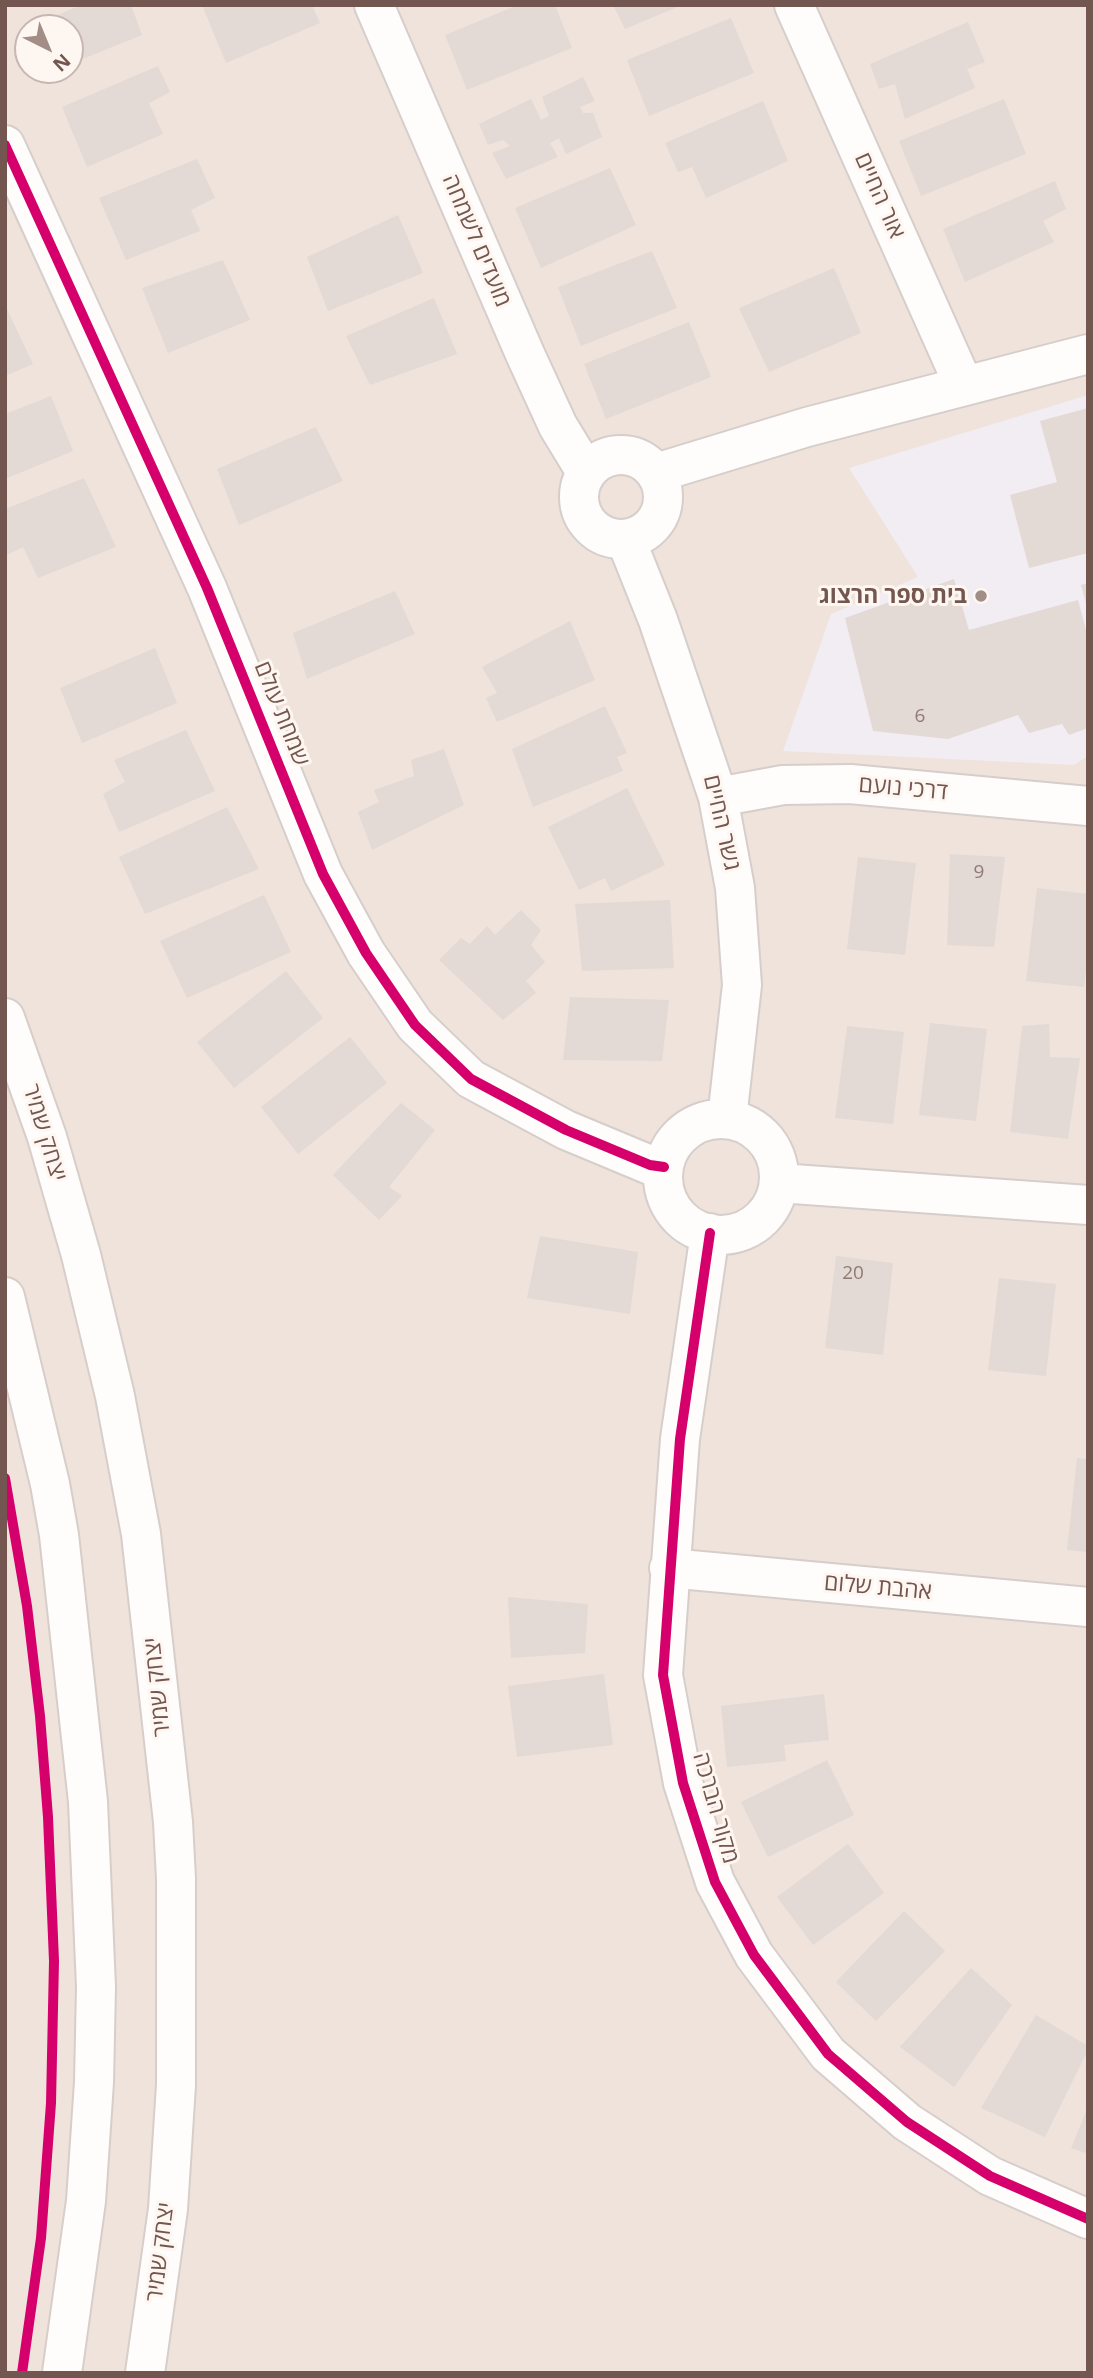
<!DOCTYPE html>
<meta charset="utf-8">
<style>
body{margin:0}
#map{position:relative;width:1093px;height:2378px;overflow:hidden;background:#f7f2ee;font-family:"Open Sans",sans-serif}
canvas{display:block}
.frame{position:absolute;inset:0;border:7px solid #745650;pointer-events:none}
.north{position:absolute;left:14px;top:14px;width:70px;height:70px;box-sizing:border-box;background:#fef6f1;border:2px solid #c7b6b1;border-radius:50%;rotate:137deg;font-size:19px;font-weight:700;line-height:28px;text-align:center;color:#745650}
.north::after{content:'';display:block;margin:auto;width:24px;height:32px;background:#a28d87;clip-path:polygon(50% 0,100% 100%,50% 72%,0 100%)}
</style>
<div id="map">
<canvas width="1093" height="2378"></canvas>
<div class="frame"></div>
<div class="north">N</div>
</div>
<script>
const g = document.querySelector('canvas').getContext('2d');
g.lineJoin = 'round';
function fill(path, color) { g.fillStyle = color; g.fill(path, 'evenodd'); }
const poly = rows => new Path2D(rows.map(r => 'M' + r).join(''));
function trace(path, color, width, dash) { g.strokeStyle = color; g.lineWidth = width; g.lineCap = dash ? 'butt' : 'round'; g.setLineDash(dash || []); g.stroke(path); }
function drawText(font, color, halo, rows, align = 'center') {
  g.font = font + ' "Open Sans","Noto Sans Hebrew",sans-serif'; g.lineWidth = 6; g.setLineDash([]); g.textBaseline = 'middle'; g.strokeStyle = halo; g.fillStyle = color; for (const [text, x, y, turn = 0] of rows) {
    g.save(); g.translate(x, y); g.rotate((+turn || 0) * Math.PI / 180); g.textAlign = isNaN(turn) ? turn : align; if (halo) g.strokeText(text, 0, 0); g.fillText(text, 0, 0); g.restore();
  }
}
fill(poly([
 [5,5,1088,5,1088,2373,5,2373],
 [28,28,70,28,70,70,28,70]
]), '#efe3dc');
fill(poly([
 [1088,395,1088,756,1074,765,783,751,831,614,918,577,849,468]
]), '#f2ecf3');
fill(poly([
 [81,5,131,5,142,35,70,64,70,28,27,28],
 [202,5,312,5,320,23,226,63],
 [518,5,555,5,572,48,467,90,445,35],
 [613,5,682,5,625,29],
 [731,18,754,73,649,116,627,60],
 [968,22,985,62,967,69,975,88,905,119,895,84,879,89,870,64],
 [158,66,170,92,149,103,163,134,87,167,62,107],
 [583,77,595,101,580,107,583,113,593,113,602,137,566,154,559,138,550,143,558,157,506,179,492,153,510,146,503,140,488,145,479,124,531,99,541,120,549,116,542,97],
 [1004,99,1026,154,921,196,899,141],
 [763,101,788,161,706,198,692,167,678,172,665,143],
 [197,159,215,198,191,210,200,231,126,260,99,198],
 [610,168,636,225,541,268,515,208],
 [1055,181,1066,209,1043,221,1054,242,965,282,943,229],
 [398,215,423,273,328,311,307,257],
 [652,251,677,308,581,346,558,287],
 [223,260,250,320,168,353,142,288],
 [834,268,861,333,769,372,739,308],
 [434,298,457,354,370,385,346,336],
 [5,305,33,364,5,376],
 [689,322,711,377,606,419,584,364],
 [51,396,73,451,5,479,5,414],
 [1088,408,1088,553,1029,568,1010,495,1057,482,1040,421],
 [316,427,343,481,239,525,217,469],
 [84,478,116,547,38,578,23,547,5,556,5,509],
 [954,579,969,630,1078,600,1086,630,1088,629,1088,728,1069,735,1062,724,1029,733,1018,715,948,739,873,731,845,618],
 [1088,583,1088,607,1087,607,1081,585],
 [395,591,415,634,307,679,293,633],
 [570,621,595,680,497,722,486,698,497,693,482,667],
 [155,648,177,703,82,743,60,688],
 [605,706,627,753,617,757,623,771,533,807,512,749],
 [186,730,215,791,119,832,103,794,125,782,114,760],
 [444,749,464,805,372,850,358,812,379,802,374,790,414,776,411,760],
 [627,788,665,865,611,891,605,878,579,890,548,827],
 [227,807,259,869,145,914,119,857],
 [950,854,1005,857,994,947,947,945],
 [858,857,916,863,905,955,847,949],
 [1037,888,1088,894,1088,951,1084,987,1026,981],
 [264,895,291,952,187,998,160,941],
 [670,900,674,968,582,971,575,904],
 [521,910,541,930,531,945,545,962,526,981,536,993,503,1020,439,960,461,938,470,944,487,926,495,935],
 [286,971,323,1018,234,1088,197,1042],
 [570,997,669,1000,662,1061,563,1060],
 [930,1023,987,1029,976,1121,919,1115],
 [1049,1024,1050,1057,1080,1058,1068,1139,1010,1132,1022,1026],
 [847,1026,904,1032,893,1124,835,1118],
 [350,1037,387,1083,298,1154,261,1107],
 [401,1103,435,1130,389,1187,402,1196,379,1220,333,1175],
 [540,1236,638,1252,630,1314,527,1298],
 [836,1256,893,1263,883,1355,825,1348],
 [999,1278,1056,1284,1046,1376,988,1370],
 [1077,1458,1088,1459,1088,1552,1067,1550],
 [508,1597,588,1604,585,1653,511,1658],
 [604,1674,613,1745,517,1757,508,1686],
 [824,1694,829,1740,784,1745,786,1761,727,1767,721,1706],
 [827,1760,854,1815,768,1857,741,1802],
 [848,1844,884,1893,813,1945,777,1897],
 [904,1911,945,1951,876,2021,836,1982],
 [971,1968,1012,2005,954,2087,900,2047],
 [1036,2015,1088,2046,1088,2050,1045,2137,981,2108],
 [1088,2107,1088,2154,1071,2148]
]), '#e3dad6');
const minor = poly([
 [374,5,525,354,558,426,586,472],
 [794,5,964,386],
 [5,145,207,588,323,874,366,953,415,1025,471,1079,566,1130,650,1165,664,1167],
 '579 497a42 42 0 1 1 84 0a42 42 0 1 1-84 0Z',
 [656,473,807,427,1088,354],
 [626,540,658,620,718,797,735,888,742,985,727,1119],
 [718,797,783,785,850,784,1088,806],
 '663 1177a58 58 0 1 1 116 0a58 58 0 1 1-116 0Z',
 [779,1183,1088,1205],
 [710,1233,680,1439,663,1675,683,1783,715,1882,754,1955,828,2054,907,2122,990,2176,1088,2219],
 [669,1568,1088,1607]
]);
const secondary = poly([
 [5,1018,47,1137,81,1255,115,1396,141,1534,173,1822,176,1879,176,2085,168,2209,145,2373],
 [5,1297,50,1484,59,1535,88,1802,96,1987,94,2082,86,2201,62,2373]
]);
trace(minor, '#d6ceca', 42);
trace(secondary, '#d7ceca', 42);
trace(minor, '#fefdfc', 38);
trace(secondary, '#fefdfc', 38);
trace(poly([
 [5,145,207,588,323,874,366,953,415,1025,471,1079,566,1130,650,1165,664,1167],
 [710,1233,680,1439,663,1675,683,1783,715,1882,754,1955,828,2054,907,2122,990,2176,1088,2219],
 [5,1478,27,1606,40,1716,48,1817,54,1961,51,2103,41,2238,22,2373]
]), '#d6006c', 10);
for (const [x, y, r, color] of [
 [981,596,7,"#a28d87"]
]) { const dot = new Path2D(); dot.arc(x, y, r, 0, 2 * Math.PI); g.fillStyle = color; g.fill(dot); trace(dot, '#fef6f1', 2.5); }
drawText('19px', '#927974', null, [
 ["6",920,717],
 ["9",979,873],
 ["20",853,1274]
]);
drawText('23px', '#745650', '#fef6f1', [
 ["אור החיים",879,196,66],
 ["מועדים לשמחה",476,241,67],
 ["שמחת עולם",281,714,68],
 ["דרכי נועם",903,789,5],
 ["גשר החיים",721,823,77],
 ["יצחק שמיר",44,1133,73],
 ["אהבת שלום",878,1588,5],
 ["יצחק שמיר",158,1687,-96],
 ["מקור הברכה",715,1808,74],
 ["יצחק שמיר",161,2252,-83]
]);
drawText('bold 23px', '#745650', '#fef6f1', [
 ["בית ספר הרצוג",967,596]
], 'right');
</script>
